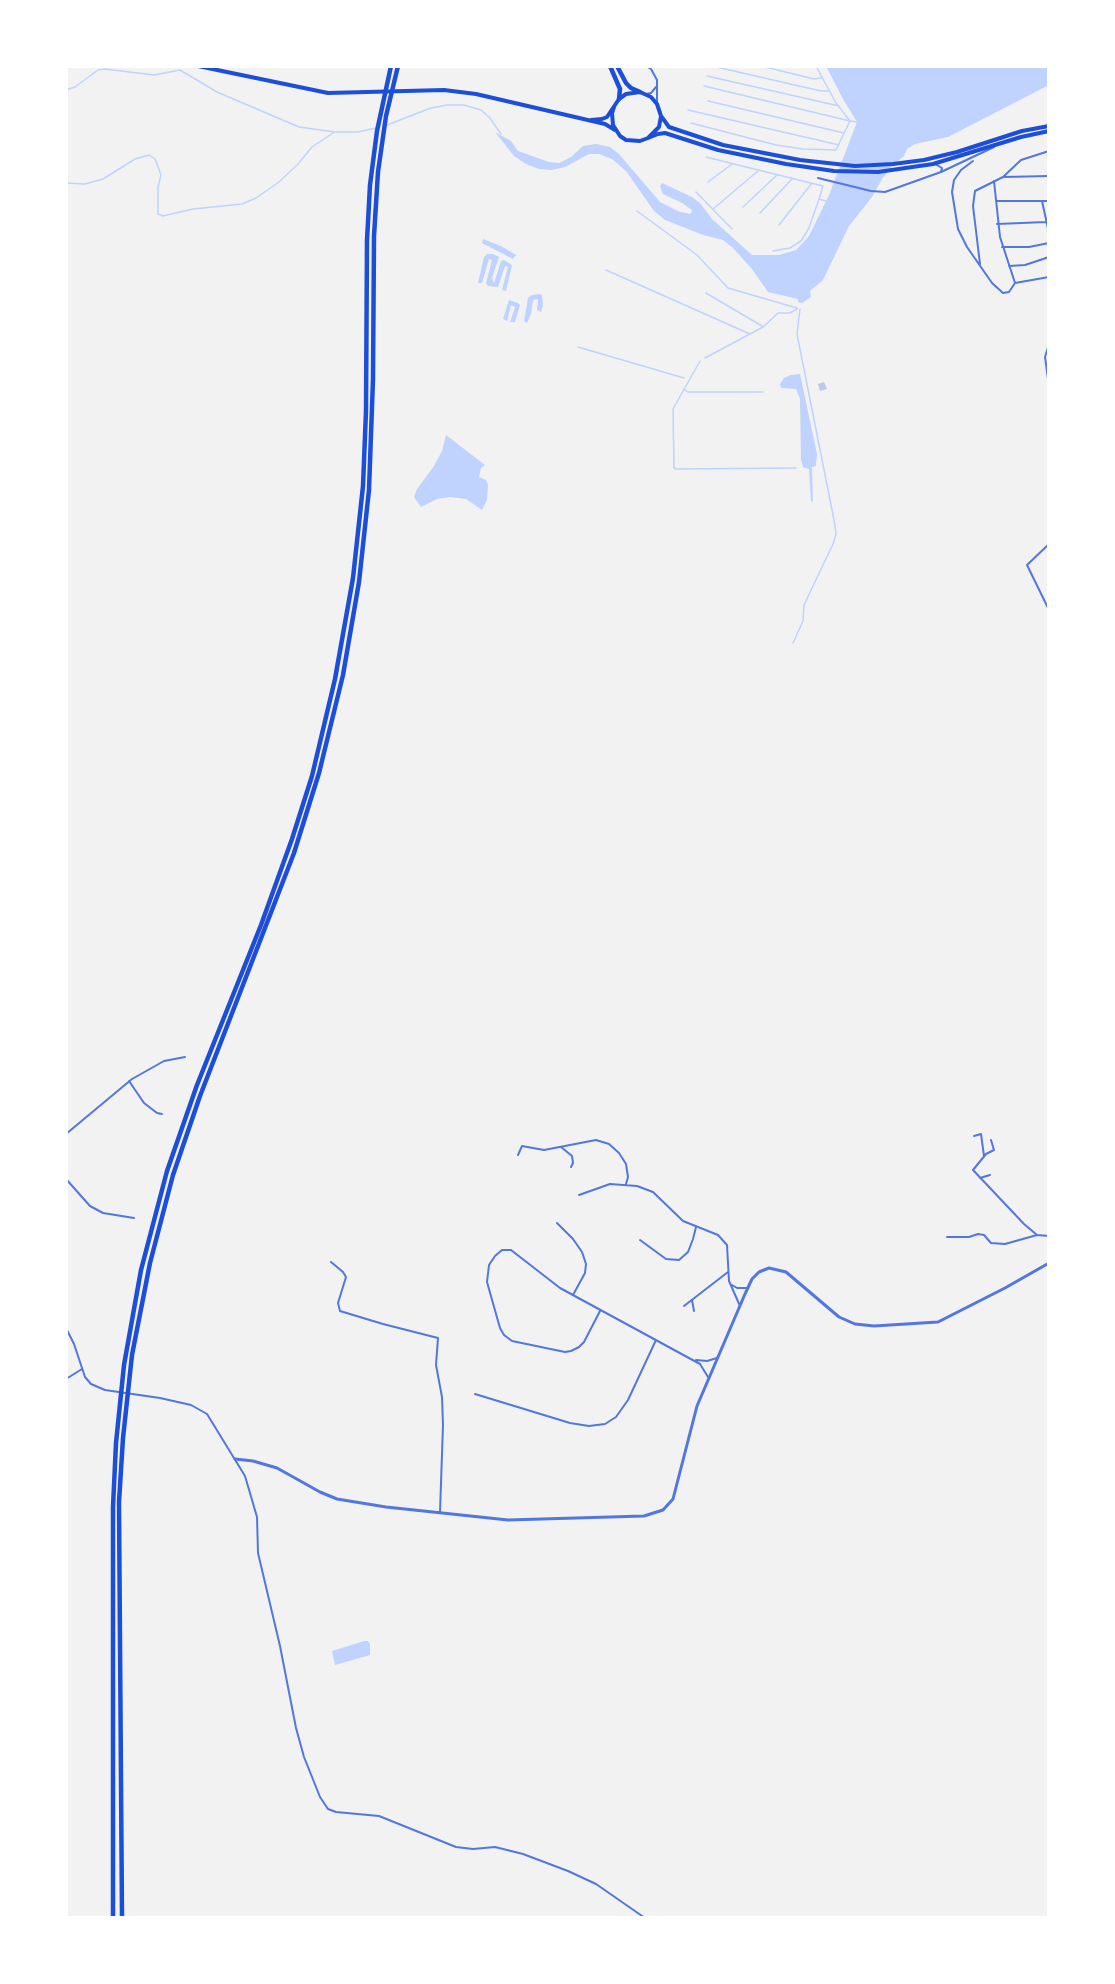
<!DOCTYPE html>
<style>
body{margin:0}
#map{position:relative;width:1115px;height:1984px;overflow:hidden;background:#f2f2f2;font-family:"Fira Sans",sans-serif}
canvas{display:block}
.frame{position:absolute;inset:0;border:68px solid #fff;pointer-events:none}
</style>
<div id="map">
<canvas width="1115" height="1984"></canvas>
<div class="frame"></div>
</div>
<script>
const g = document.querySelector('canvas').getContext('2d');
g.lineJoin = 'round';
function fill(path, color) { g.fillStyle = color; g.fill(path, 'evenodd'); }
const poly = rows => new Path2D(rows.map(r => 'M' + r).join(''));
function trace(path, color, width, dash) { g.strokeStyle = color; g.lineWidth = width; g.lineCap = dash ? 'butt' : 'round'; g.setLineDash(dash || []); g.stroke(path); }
fill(poly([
 [826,66,1049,66,1049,85,948,137,915,144,907,149,904,156,893,165,882,179,872,197,849,226,823,280,810,291,811,297,802,303,798,302,798,299,768,292,752,269,733,248,723,240,703,235,665,220,654,211,626,171,612,159,599,154,589,154,565,167,552,170,539,169,526,164,514,156,495,132,511,141,518,151,549,162,559,163,571,157,583,146,596,144,610,147,619,154,660,202,680,212,691,214,692,210,682,203,663,194,660,186,662,183,692,197,700,203,712,219,752,255,779,255,796,250,809,236,829,195,857,122,843,99],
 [483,239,501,246,516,255,513,259,482,243],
 [487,254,493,254,499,257,492,278,494,283,501,261,504,260,512,265,506,291,502,290,508,267,505,266,498,287,488,286,486,283,492,260,489,259,482,283,478,283,484,257],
 [539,294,542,295,543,305,541,312,537,310,538,299,533,300,531,314,527,323,524,321,528,298,532,295],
 [509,300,518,303,520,305,515,322,510,322,515,307,511,305,507,321,503,319],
 [800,374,817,454,816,466,812,467,813,501,811,502,809,469,803,467,801,460,800,399,796,389,781,388,780,384,784,378,791,375],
 [446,435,485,465,481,468,479,477,486,480,488,485,487,500,482,510,466,499,450,497,437,499,421,507,414,497,417,489,434,466,442,451],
 [364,1641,368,1641,370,1644,370,1655,335,1665,332,1651]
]), '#bfd3fe');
trace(poly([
 [712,66,821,91,829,91],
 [761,66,814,79,821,78],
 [806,66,816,66],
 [816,66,836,103,850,121,857,122],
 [707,76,839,106],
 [66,90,75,87,98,70,105,69,154,75,180,70,217,92,299,127,335,132,358,132,376,128],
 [708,101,844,133],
 [688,110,839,145],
 [691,123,776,145,803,149,836,150,850,121,704,86],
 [387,125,431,108,447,105,464,105,481,110,490,118,501,134],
 [706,157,823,186,819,199,826,201],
 [708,182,732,164],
 [66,183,85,184,103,179,135,159,149,155,155,159,161,175,158,187,158,214,163,216,193,209,242,204,256,198,279,182,298,164,312,147,333,133],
 [696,192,732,229],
 [743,207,777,175],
 [713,209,758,171],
 [637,211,697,255,728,288,797,308],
 [760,213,792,179],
 [779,225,812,183],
 [773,251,790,248,801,241,809,228,819,199],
 [606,270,750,334],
 [706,293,762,326],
 [578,347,684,378],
 [705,358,763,327,778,313,790,313,797,309],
 [700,361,673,409,674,468,676,469,796,468],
 [684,389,688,392,763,392],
 [793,643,803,621,804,605,833,544,836,534,835,525,797,334,800,309]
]), '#bfd3fe', 1.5);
fill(poly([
 [824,382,827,389,820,391,818,384]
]), '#bdc9ec');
trace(poly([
 [646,66,651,69,657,80,657,103],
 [646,94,651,93,656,87],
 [973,161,961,170,954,180,952,192,958,229,967,247,992,283,1003,293,1009,292,1015,283,1049,277],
 [935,164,942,168,941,172],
 [1004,177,1049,176],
 [818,178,871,191,885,192,941,172,994,147],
 [994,181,1000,237,1015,283],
 [996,201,1049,201],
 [1042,201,1049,233],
 [997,224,1046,222],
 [1002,247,1029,247,1049,243],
 [980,264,973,206,975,191,1003,177,1021,160,1049,151],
 [1009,266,1025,265,1049,257],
 [1049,344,1045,357,1049,386],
 [1049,544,1027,565,1049,610],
 [129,1081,144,1103,157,1113,162,1114],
 [66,1134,132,1079,164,1061,185,1057],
 [974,1136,981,1134,984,1156],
 [991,1140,994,1150,986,1154,973,1170,1024,1224,1037,1235,1049,1236],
 [561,1147,572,1156,573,1163,571,1167],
 [518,1155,522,1146,544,1150,596,1140,609,1144,619,1153,626,1164,628,1177,626,1184],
 [980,1178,990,1175],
 [66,1179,90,1206,103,1213,134,1218],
 [579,1195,610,1184,637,1186,653,1192,683,1221,718,1235,727,1245,729,1281,740,1306],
 [557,1223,573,1239,582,1252,586,1264,585,1273,573,1295],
 [947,1237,969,1237,978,1234,984,1235,991,1243,1005,1244,1037,1235],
 [640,1240,666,1259,679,1260,688,1252,693,1239,696,1227],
 [331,1262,343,1272,346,1277,338,1303,340,1311,383,1324,438,1338,436,1365,442,1397,443,1425,440,1512],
 [732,1285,737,1288,748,1288],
 [692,1300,694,1311],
 [684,1306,728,1272],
 [600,1311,584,1342,579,1347,571,1351,565,1352,512,1341,504,1335,500,1328,487,1282,489,1265,495,1256,502,1250,511,1250,560,1288,700,1364,708,1377],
 [66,1328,74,1344,85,1377,91,1384,105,1390,160,1398,191,1405,207,1414,245,1476,257,1517,258,1553,280,1646,296,1728,304,1757,320,1797,328,1809,336,1812,379,1816,456,1847,473,1849,495,1847,523,1854,568,1871,596,1884,645,1918],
 [696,1360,707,1361,717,1358],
 [66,1379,82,1369],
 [475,1394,570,1423,589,1426,605,1424,616,1417,628,1400,656,1340]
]), '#5277de', 2);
trace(poly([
 [235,1459,253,1461,277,1468,320,1492,337,1499,386,1507,508,1520,644,1516,663,1510,673,1499,697,1406,745,1294,752,1279,759,1272,769,1268,786,1272,839,1317,855,1324,874,1326,938,1322,1005,1288,1049,1263]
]), '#5277de', 3);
trace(poly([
 [198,66,328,93,444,90,476,94,605,124,615,130],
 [661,116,669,127,723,145,800,160,855,166,893,164,924,160,957,152,1022,131,1049,126],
 [591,120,602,119,607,117,619,99,626,94,640,92,651,97,657,104,661,116,659,127,648,138,640,141,626,140,620,136,613,125,612,113,614,107],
 [648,138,658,134,665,133,718,150,786,164,834,171,878,172,933,164,1021,137,1049,131]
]), '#1d4ed8', 4);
trace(poly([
 [610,66,620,89,619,99],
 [617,66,626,83,631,88,640,92],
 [113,1918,113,1507,116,1443,124,1365,141,1270,167,1171,197,1085,261,925,292,839,312,776,335,679,353,578,363,486,366,411,367,240,370,185,377,131,391,66],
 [122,1918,119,1502,123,1438,132,1355,150,1263,173,1175,200,1096,294,853,319,773,343,675,359,582,369,490,373,379,374,236,378,172,386,116,398,66]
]), '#1d4ed8', 4.5);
</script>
